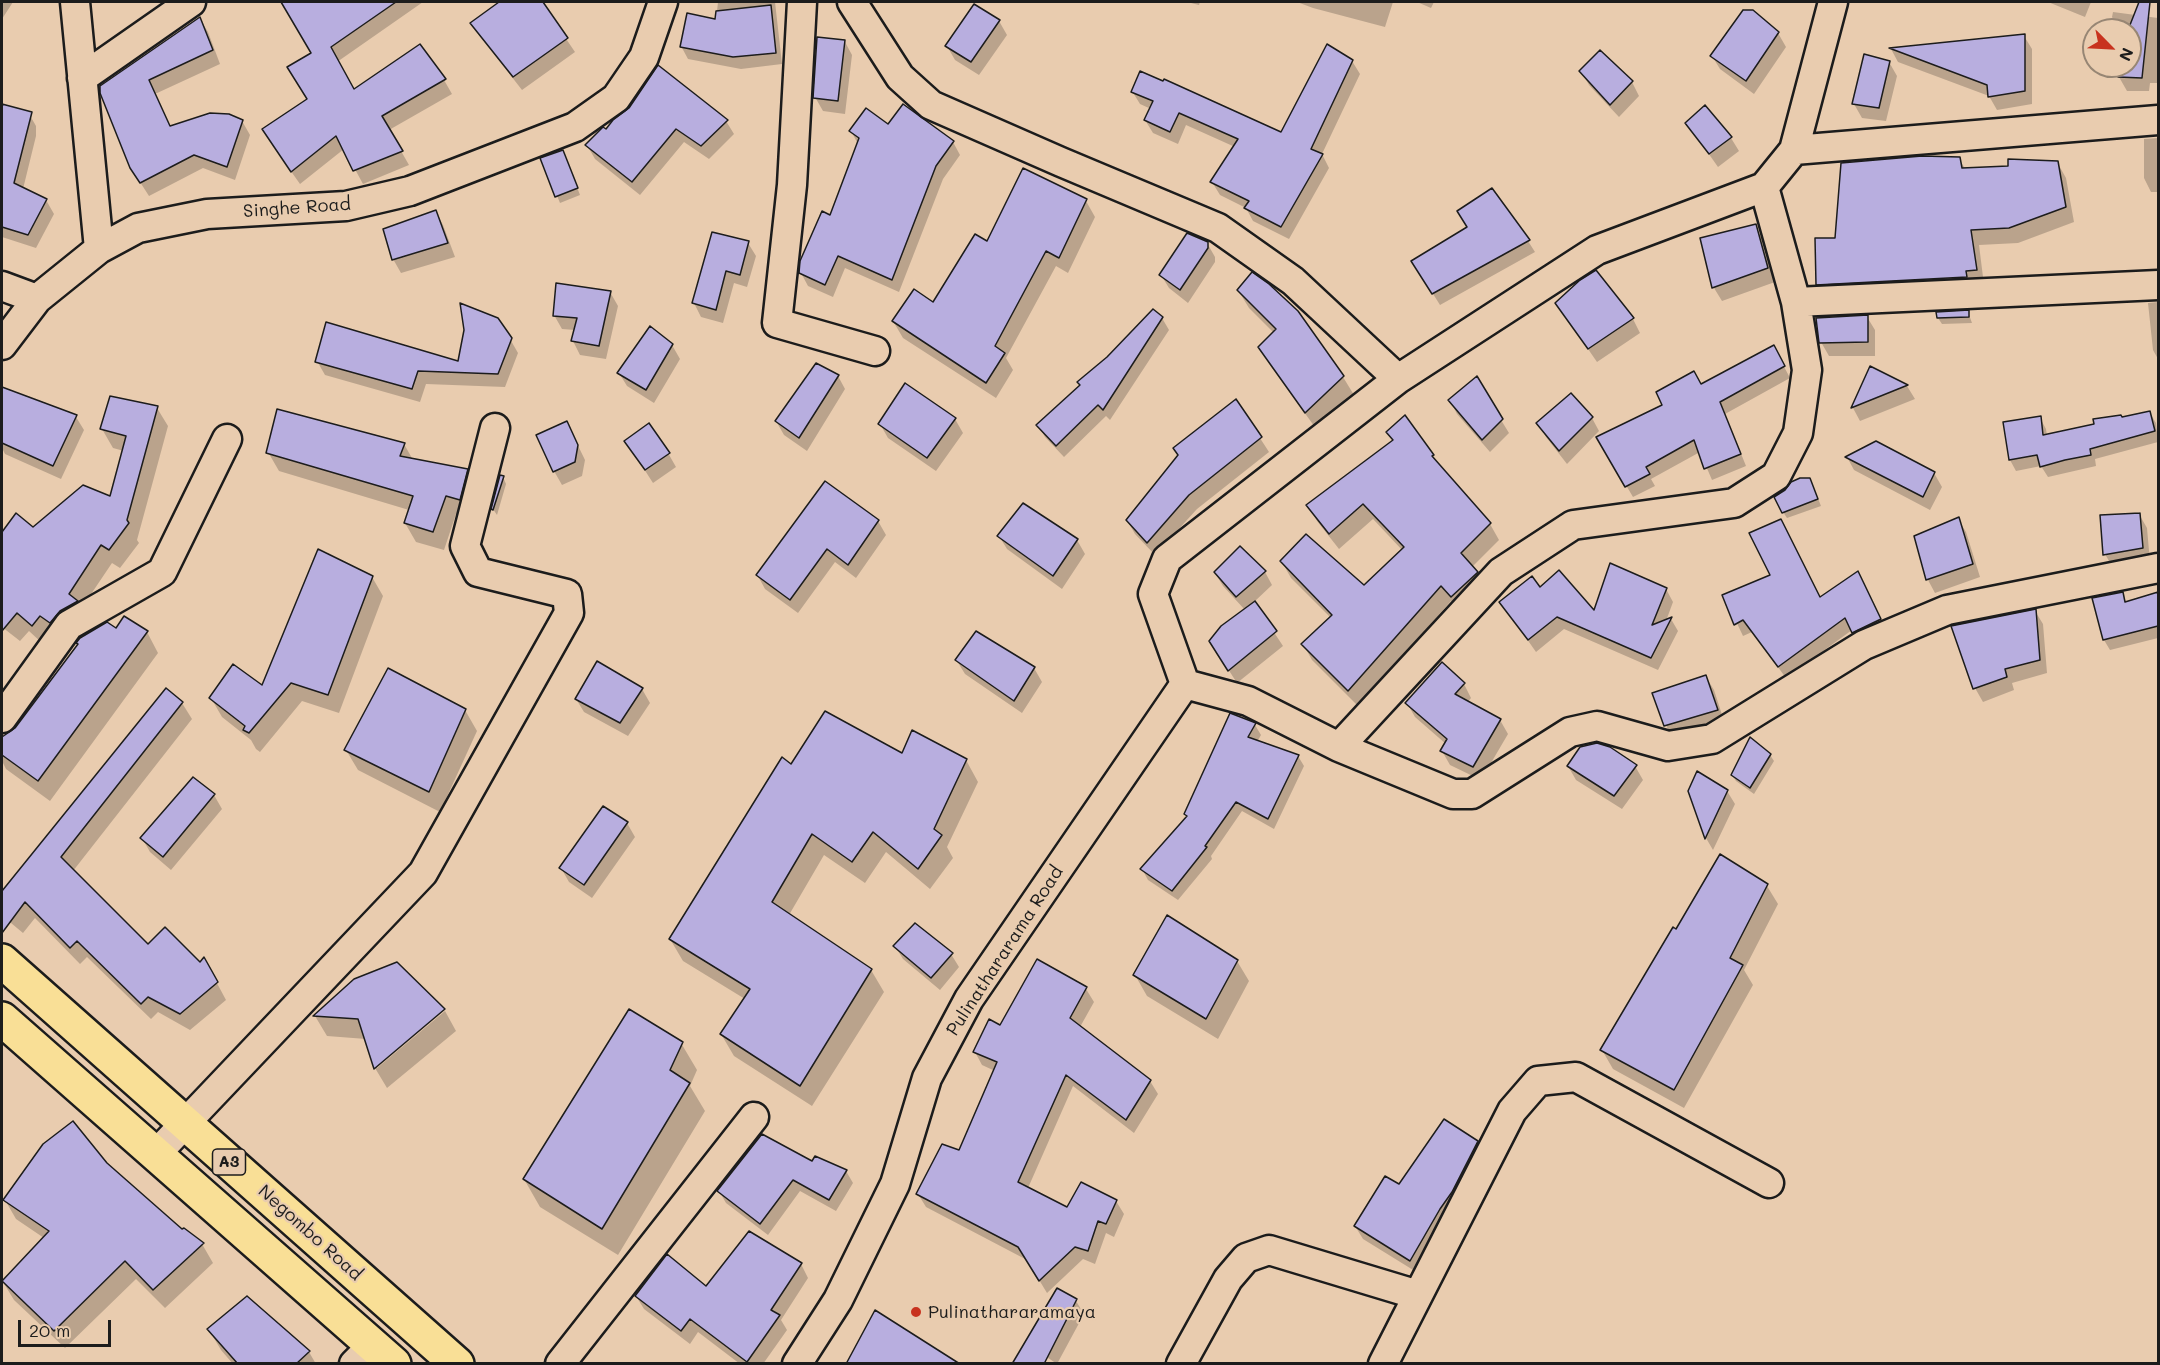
<!DOCTYPE html>
<style>
body{margin:0}
#map{position:relative;width:2160px;height:1365px;overflow:hidden;background:#e9ccaf;font-family:Mali,sans-serif}
canvas{display:block}
.frame{position:absolute;inset:0;border:3px solid #1c1c1c;pointer-events:none}
.north{position:absolute;left:2082px;top:18px;width:60px;height:60px;box-sizing:border-box;background:#e9ccaf;border:2px solid #978674;border-radius:50%;rotate:114deg;font-size:16px;font-weight:700;line-height:24px;text-align:center;color:#1c1c1c}
.north::after{content:'';display:block;margin:auto;width:21px;height:27px;background:#c8321e;clip-path:polygon(50% 0,100% 100%,50% 72%,0 100%)}
.scale{position:absolute;left:18px;top:1320px;width:93px;height:27px;box-sizing:border-box;border:3px solid #1c1c1c;border-top:0;padding-left:8px;font-size:18px;line-height:21px;white-space:nowrap;color:#1c1c1c;-webkit-text-stroke:4px #e9ccaf;paint-order:stroke}
</style>
<div id="map">
<canvas width="2160" height="1365"></canvas>
<div class="frame"></div>
<div class="north">N</div>
<div class="scale">20 m</div>
</div>
<script>
const g = document.querySelector('canvas').getContext('2d');
g.lineJoin = 'round';
function fill(path, color) { g.fillStyle = color; g.fill(path, 'evenodd'); }
const poly = rows => new Path2D(rows.map(r => 'M' + r).join(''));
function trace(path, color, width, dash) { g.strokeStyle = color; g.lineWidth = width; g.lineCap = dash ? 'butt' : 'round'; g.setLineDash(dash || []); g.stroke(path); }
function drawText(font, color, halo, rows, align = 'center') {
  g.font = font + ' Mali,sans-serif'; g.lineWidth = 4.5; g.setLineDash([]); g.textBaseline = 'middle'; g.strokeStyle = halo; g.fillStyle = color; for (const [text, x, y, turn = 0] of rows) {
    g.save(); g.translate(x, y); g.rotate((+turn || 0) * Math.PI / 180); g.textAlign = isNaN(turn) ? turn : align; if (halo) g.strokeText(text, 0, 0); g.fillText(text, 0, 0); g.restore();
  }
}
fill(poly([
 [2,2,13,2,2,19],
 [283,2,333,2,338,13,356,2,423,2,337,62,354,91,420,46,444,80,452,94,389,130,409,165,363,184,344,149,300,184,271,143,308,100,313,53],
 [502,2,541,2,575,52,522,90,480,36,472,23],
 [718,2,775,2,782,64,741,69,688,59,681,46,716,21],
 [1187,2,1200,2,1199,5],
 [1297,2,1393,2,1385,27,1313,8],
 [1417,2,1434,2,1431,8],
 [2048,2,2091,2,2085,17],
 [2113,12,2158,18,2158,83,2150,83,2149,91,2127,91,2119,77,2120,66,2130,66,2130,30,2119,30,2112,17],
 [200,19,208,32,220,64,155,94,170,127,242,121,250,135,235,180,203,168,149,196,140,182,102,93],
 [999,21,1007,35,979,75,955,60,947,46],
 [1778,33,1786,47,1754,94,1720,69,1712,56],
 [2024,36,2032,49,2032,104,1997,110,1989,96,1898,62,1891,49],
 [845,42,852,55,845,114,823,111,815,97],
 [1352,61,1360,74,1322,154,1329,168,1289,239,1253,221,1246,208,1220,195,1212,182,1235,147,1186,125,1178,144,1153,133,1145,120,1151,109,1140,104,1132,91,1281,134],
 [1889,62,1897,76,1886,121,1862,118,1854,104],
 [1581,71,1632,82,1639,96,1619,117,1589,85],
 [2,105,28,112,36,126,36,136,23,189,46,200,54,214,36,248,2,237],
 [1705,107,1731,138,1739,151,1718,167,1687,123],
 [726,121,734,134,709,159,684,142,640,195,595,159,587,145,606,131],
 [888,127,953,142,960,155,943,179,899,292,845,268,833,297,808,286,801,273,831,217,858,144,851,131],
 [2158,138,2158,192,2151,192,2144,178,2144,139],
 [566,158,580,195,560,203,542,159],
 [1959,159,1966,170,2057,162,2066,178,2074,222,2018,243,1979,245,1984,285,1826,299,1817,284,1837,240],
 [1086,201,1095,217,1068,273,1056,266,1006,358,1013,370,996,398,903,338,893,321,933,305,988,243],
 [436,212,443,225,455,257,401,273,393,259],
 [1755,226,1763,240,1775,282,1722,301,1714,288,1702,239],
 [1469,228,1528,241,1535,252,1440,305,1420,273],
 [748,243,756,256,747,287,734,283,723,323,701,317,694,303],
 [1207,243,1215,257,1215,262,1188,303,1169,288,1161,275],
 [1596,272,1633,319,1640,333,1597,362,1557,304],
 [1238,290,1343,377,1354,395,1317,430,1270,365,1260,347,1274,333,1249,308],
 [610,292,618,306,606,359,580,355,573,341,575,330,562,329,554,315],
 [2158,302,2158,359,2153,350,2148,303],
 [1968,312,1972,323,1942,324,1938,318,1938,313],
 [1867,317,1875,330,1875,356,1829,356,1821,342],
 [1162,318,1169,330,1110,420,1106,416,1064,457,1045,437,1038,425],
 [510,339,518,353,505,387,426,384,420,402,325,375,317,361,459,363],
 [672,345,680,359,654,403,627,386,619,373],
 [1780,359,1790,378,1725,414,1746,466,1712,480,1700,452,1651,479,1655,486,1633,497,1598,438],
 [1871,368,1907,386,1915,399,1860,421,1853,408],
 [838,376,845,389,807,451,784,435,776,421],
 [2,389,76,417,84,430,61,479,5,454,2,448],
 [1450,400,1501,420,1509,433,1490,452,1457,414],
 [1236,401,1269,452,1197,509,1155,555,1135,534,1127,520],
 [157,408,168,426,137,540,139,543,120,568,112,563,81,609,43,644,29,631,20,641,2,627,2,534,16,515,33,529,111,498,124,451,113,448,102,429],
 [2150,413,2156,423,2158,442,2095,459,2096,466,2048,477,2041,466,2016,471,2010,460,2005,423,2040,418,2046,429,2047,436],
 [1405,417,1440,467,1490,524,1499,540,1472,567,1486,589,1461,612,1451,601,1358,706,1312,660,1303,644,1331,618,1291,578,1282,562,1364,587,1403,551,1373,519,1339,549,1317,521,1308,505,1393,442,1388,432],
 [1592,418,1599,431,1567,464,1546,437,1538,423],
 [955,419,963,433,936,471,888,438,880,424],
 [567,423,585,460,582,476,562,485,554,471],
 [626,441,668,453,676,467,653,483],
 [404,444,413,460,467,470,477,489,470,518,456,514,444,550,416,542,405,523,409,510,279,471,268,452],
 [1847,457,1934,473,1942,487,1930,510,1854,470],
 [503,477,506,484,497,515,493,509],
 [1813,486,1821,506,1787,518,1783,512],
 [1023,505,1077,540,1085,554,1062,589,1007,549,999,536],
 [2139,514,2147,528,2150,562,2113,568,2105,554],
 [1958,519,1966,532,1980,577,1935,593,1928,580,1916,537],
 [878,521,886,535,856,578,835,562,798,613,765,589,758,576],
 [1265,572,1272,585,1254,602,1283,646,1237,683,1219,655,1245,610,1223,586,1215,573],
 [372,577,383,596,339,713,302,701,260,752,256,749,251,740,222,717,211,698,263,687],
 [1865,585,1887,632,1860,644,1852,630,1786,678,1752,632,1743,636,1724,596,1820,598],
 [1540,589,1594,613,1666,589,1673,602,1666,621,1671,619,1678,631,1658,670,1564,629,1536,652,1501,602],
 [2158,593,2158,638,2110,650,2104,640,2094,599,2122,594,2127,603],
 [2035,611,2043,624,2047,673,2012,683,2014,690,1983,702,1975,688],
 [116,631,147,632,158,653,50,801,6,769,2,761,2,739,5,735,10,734],
 [957,661,1034,668,1042,682,1022,713,965,674],
 [598,663,642,689,650,703,628,736,584,712,576,699],
 [1706,677,1714,690,1725,724,1673,739,1666,725],
 [1464,684,1471,698,1467,703,1500,720,1508,734,1481,780,1450,765,1442,751,1446,744,1415,717,1407,703],
 [166,690,182,703,192,719,73,871,148,946,200,964,204,959,226,1000,190,1030,158,1012,151,1019,87,957,80,964,35,918,23,933,5,918,2,911,2,894],
 [465,710,477,731,440,812,358,770,346,750],
 [1255,725,1261,735,1257,742,1298,756,1304,766,1274,829,1242,811,1211,856,1212,859,1178,900,1148,880,1142,869,1187,817,1185,814],
 [903,755,966,760,978,782,947,847,953,858,930,889,886,852,865,883,824,855,789,915,871,970,884,992,812,1106,734,1056,721,1034,745,999,683,961,670,939],
 [1770,755,1774,761,1754,794,1736,781,1732,775],
 [1568,766,1635,766,1643,780,1622,809,1576,780],
 [194,779,214,795,222,809,171,870,150,852,142,838],
 [1689,791,1727,791,1735,804,1713,850,1706,838],
 [604,808,627,823,635,837,592,898,569,882,561,868],
 [1767,886,1778,904,1744,970,1753,985,1684,1108,1613,1069,1602,1050,1677,931],
 [895,946,951,954,959,967,940,990,903,959],
 [1237,961,1249,981,1218,1039,1147,996,1135,975],
 [355,980,377,1068,445,1011,456,1031,387,1088,375,1068,366,1039,327,1036,315,1016],
 [1086,989,1094,1002,1080,1027,1150,1081,1158,1094,1134,1133,1073,1086,1028,1188,1068,1209,1116,1201,1124,1214,1114,1237,1106,1233,1095,1264,1083,1259,1047,1293,1027,1260,926,1207,918,1194,960,1152,995,1071,982,1065,975,1052,1001,1026],
 [681,1043,697,1070,690,1086,705,1111,618,1255,540,1207,524,1179],
 [1477,1142,1485,1155,1418,1273,1363,1239,1355,1226],
 [106,1164,183,1231,184,1230,202,1244,213,1263,165,1308,136,1279,65,1348,14,1300,3,1282,44,1238,16,1219,5,1200],
 [813,1164,846,1171,853,1183,836,1211,800,1191,768,1235,726,1203,719,1191],
 [801,1264,808,1278,781,1320,787,1330,763,1364,740,1364,698,1332,690,1344,644,1309,636,1296,706,1288],
 [247,1298,309,1352,316,1364,233,1364,221,1350,209,1330],
 [1076,1301,1084,1314,1057,1364,1041,1353]
]), '#0003');
const building = poly([
 [281,2,396,2,331,47,354,89,420,44,446,79,382,116,403,151,353,171,336,136,291,172,262,129,307,99,287,67,311,53,281,2],
 [499,2,543,2,568,38,513,77,470,23,499,2],
 [2139,2,2150,2,2142,78,2118,77,2118,66,2130,66,2130,30,2128,30,2139,2],
 [974,4,1000,20,971,62,945,46,974,4],
 [771,5,776,53,733,57,680,47,687,13,715,19,716,11,771,5],
 [1743,10,1753,10,1779,32,1746,81,1710,56,1743,10],
 [200,17,213,50,149,80,170,126,210,113,229,114,243,120,227,167,194,155,140,183,130,168,100,93,100,86,200,17],
 [2025,34,2025,91,1988,97,1987,85,1889,48,2025,34],
 [817,37,845,40,838,101,813,98,817,37],
 [1327,44,1353,60,1311,149,1323,154,1281,227,1244,208,1249,201,1210,182,1238,139,1179,113,1170,132,1144,120,1153,101,1131,92,1140,71,1163,81,1164,79,1281,132,1327,44],
 [1600,50,1633,81,1610,105,1579,71,1600,50],
 [1864,54,1890,61,1879,108,1852,104,1864,54],
 [658,65,728,120,701,146,676,129,632,182,585,145,603,127,606,129,613,120,629,108,658,65],
 [2,104,32,112,14,183,47,199,28,235,2,227,2,104],
 [903,104,954,141,936,166,892,280,838,256,825,285,799,273,800,261,822,211,830,215,859,138,849,131,866,108,888,124,903,104],
 [1705,105,1732,137,1709,154,1685,123,1705,105],
 [563,150,578,188,555,197,540,158,563,150],
 [1922,156,1960,157,1962,168,2008,166,2008,159,2058,161,2066,207,2009,228,1971,230,1977,270,1966,271,1967,277,1816,285,1815,238,1835,238,1841,163,1922,156],
 [1023,168,1087,199,1059,258,1046,251,995,346,1005,353,986,383,892,321,914,289,933,302,975,234,987,241,1023,168],
 [1492,188,1530,240,1432,294,1411,261,1467,227,1457,211,1492,188],
 [436,210,448,243,392,260,383,229,436,210],
 [1756,224,1768,268,1712,288,1700,238,1756,224],
 [712,232,749,241,740,275,726,271,716,310,692,303,712,232],
 [1187,233,1208,242,1208,248,1180,290,1159,275,1187,233],
 [1596,270,1634,318,1588,349,1555,303,1580,280,1596,270],
 [1252,272,1269,284,1298,311,1344,376,1305,413,1258,347,1276,329,1237,290,1252,272],
 [556,283,611,291,599,346,571,341,577,318,553,316,556,283],
 [460,303,498,318,512,338,498,374,418,371,412,389,315,362,326,322,458,361,464,330,460,303],
 [1153,309,1163,317,1103,410,1098,405,1056,446,1036,425,1080,385,1077,382,1107,357,1153,309],
 [1969,310,1969,317,1937,318,1936,312,1969,310],
 [1868,315,1868,342,1819,343,1816,318,1868,315],
 [650,326,673,344,646,390,617,373,650,326],
 [1774,345,1785,366,1720,402,1741,454,1704,469,1694,440,1646,467,1650,474,1625,487,1596,437,1662,405,1656,392,1694,371,1701,384,1774,345],
 [816,363,839,375,799,438,775,421,816,363],
 [1870,366,1908,385,1851,408,1870,366],
 [1477,376,1503,419,1482,440,1448,400,1477,376],
 [905,383,956,418,927,458,878,424,905,383],
 [2,387,77,415,53,466,2,443,2,387],
 [1571,393,1593,417,1559,451,1536,423,1571,393],
 [110,396,158,406,127,520,129,523,109,550,101,545,69,594,78,601,60,611,50,623,40,616,32,626,17,613,2,631,2,532,16,513,33,527,83,485,110,496,126,436,100,429,110,396],
 [1236,399,1262,437,1189,495,1147,543,1126,520,1178,455,1173,448,1236,399],
 [277,409,405,443,400,456,468,469,460,500,446,496,433,532,404,523,413,496,266,453,277,409],
 [2150,411,2155,431,2090,449,2091,455,2065,460,2040,467,2037,455,2009,460,2003,422,2041,416,2043,435,2094,424,2093,419,2121,415,2122,417,2150,411],
 [1405,415,1434,455,1432,456,1491,523,1461,553,1478,572,1451,597,1441,586,1348,691,1301,644,1332,615,1280,561,1306,534,1364,585,1404,547,1363,504,1329,534,1306,505,1393,440,1386,432,1405,415],
 [567,421,578,445,575,462,553,472,536,435,567,421],
 [649,423,670,453,645,470,624,441,649,423],
 [1876,441,1935,472,1923,497,1845,457,1876,441],
 [500,475,504,476,493,510,491,509,500,475],
 [1800,478,1810,478,1818,499,1782,513,1774,497,1785,490,1791,482,1800,478],
 [825,481,879,520,848,565,827,549,790,600,756,575,825,481],
 [1023,503,1078,539,1053,576,997,536,1023,503],
 [2140,513,2143,548,2103,555,2100,515,2140,513],
 [1959,517,1973,564,1926,580,1914,536,1959,517],
 [1781,519,1820,597,1858,571,1881,619,1852,633,1845,618,1778,667,1743,620,1734,625,1722,595,1770,575,1749,533,1781,519],
 [1240,546,1266,571,1236,597,1214,572,1240,546],
 [318,549,373,576,328,695,291,683,249,733,243,730,245,726,209,698,233,664,262,685,318,549],
 [1610,563,1667,588,1652,625,1672,617,1651,658,1557,617,1528,640,1499,602,1532,576,1540,587,1559,570,1594,610,1610,563],
 [2123,592,2125,602,2158,592,2158,626,2103,640,2092,598,2123,592],
 [1255,601,1277,631,1228,671,1209,641,1221,626,1255,601],
 [2036,609,2040,660,2005,669,2007,677,1973,689,1951,626,2036,609],
 [124,616,148,631,38,781,2,755,2,737,15,728,78,644,76,643,80,638,107,622,116,628,124,616],
 [976,631,1035,667,1014,701,955,660,976,631],
 [597,661,643,688,620,723,575,699,597,661],
 [1442,662,1465,683,1455,694,1501,719,1473,767,1440,751,1447,739,1405,703,1442,662],
 [388,668,466,709,429,792,344,750,388,668],
 [1706,675,1718,710,1664,726,1652,693,1706,675],
 [166,688,183,702,61,857,148,944,165,927,200,962,204,957,218,982,180,1014,148,997,141,1004,77,941,70,948,25,902,2,933,2,891,166,688],
 [825,711,902,753,912,730,967,759,934,829,942,835,918,869,873,832,852,862,812,834,772,902,872,969,800,1086,720,1034,750,989,669,939,782,757,791,764,825,711],
 [1230,713,1256,723,1248,737,1299,755,1268,819,1236,802,1205,846,1207,847,1172,891,1140,869,1187,816,1184,814,1230,713],
 [1750,737,1771,754,1750,788,1731,775,1750,737],
 [1597,743,1610,747,1637,765,1614,796,1567,766,1580,747,1597,743],
 [1697,771,1728,790,1705,839,1688,791,1697,771],
 [193,777,215,794,163,857,140,838,193,777],
 [603,806,628,822,584,885,559,868,603,806],
 [1720,854,1768,884,1730,958,1743,965,1674,1090,1600,1050,1673,927,1676,929,1720,854],
 [1167,915,1238,960,1206,1019,1133,975,1167,915],
 [915,923,953,953,931,978,893,946,915,923],
 [1037,959,1087,987,1070,1018,1151,1080,1126,1120,1066,1075,1018,1182,1067,1207,1081,1182,1117,1200,1106,1224,1098,1221,1088,1251,1075,1247,1039,1281,1018,1247,916,1194,942,1144,959,1150,997,1062,973,1052,989,1019,1000,1025,1037,959],
 [397,962,445,1009,374,1069,358,1019,313,1016,354,979,397,962],
 [629,1009,683,1042,670,1070,690,1083,602,1229,523,1179,629,1009],
 [1444,1119,1478,1141,1452,1192,1440,1209,1410,1261,1354,1226,1385,1176,1399,1184,1444,1119],
 [73,1121,107,1163,182,1229,184,1228,204,1243,153,1290,125,1261,54,1331,2,1281,49,1231,3,1200,43,1144,73,1121],
 [762,1134,812,1161,815,1156,847,1170,829,1200,793,1180,760,1224,717,1191,762,1134],
 [749,1231,802,1263,771,1310,780,1315,747,1362,690,1319,681,1331,635,1296,667,1254,706,1286,749,1231],
 [1057,1288,1077,1299,1044,1364,1012,1364,1057,1288],
 [247,1296,310,1351,296,1364,238,1364,207,1329,247,1296],
 [875,1310,960,1364,846,1364,875,1310]
]);
fill(building, '#b8aedf');
trace(building, '#1c1c1c', 1.5);
const minor = poly([
 [75,2,99,249],
 [802,2,792,185,777,323,875,351],
 [852,2,900,77,931,105,1061,162,1218,228,1293,281,1398,379],
 [82,78,191,2],
 [1794,150,2158,120],
 [2,286,37,299],
 [1796,302,2158,285],
 [2,345,37,299,99,249,138,228,207,214,346,206,410,191,575,127,616,98,644,57,663,2],
 [1185,684,1248,701,1339,747,1453,794,1472,794,1570,732,1597,726,1668,746,1712,739,1864,645,1947,610,2158,568],
 [1185,684,1153,594,1167,559,1398,379,1597,250,1764,187,1794,150,1833,2],
 [2,718,69,625,162,572,227,439],
 [1339,747,1501,572,1573,525,1734,503,1776,476,1798,433,1807,370,1796,302,1764,187],
 [155,1155,423,873,569,613,567,594,478,572,465,546,495,428],
 [354,1364,373,1345],
 [560,1364,754,1117],
 [797,1364,838,1300,895,1184,927,1078,969,999,1185,684],
 [1181,1364,1228,1279,1246,1258,1269,1250,1418,1295],
 [1383,1364,1512,1111,1538,1081,1576,1077,1769,1183]
]);
const trunk = poly([
 [2,961,457,1364],
 [2,1019,394,1364]
]);
trace(minor, '#1c1c1c', 33);
trace(trunk, '#1c1c1c', 38);
trace(minor, '#e9ccaf', 28);
trace(trunk, '#f9df96', 33);
for (const [x, y, r, color] of [
 [916,1312,6,"#c8321e"]
]) { const dot = new Path2D(); dot.arc(x, y, r, 0, 2 * Math.PI); g.fillStyle = color; g.fill(dot); trace(dot, '#e9ccaf', 2); }
for (const [x, y, w] of [
 [229,1162,33]
]) { const box = new Path2D(); box.roundRect(x - w / 2, y - 13, w, 26, 4.5); g.fillStyle = '#e9ccaf'; g.fill(box); trace(box, '#1c1c1c', 1.5); }
drawText('bold 16px', '#1c1c1c', null, [
 ["A3",229,1162]
]);
drawText('18px', '#1c1c1c', '#e9ccaf', [
 ["Singhe Road",297,208,-4],
 ["Pulinathararama Road",1005,951,-57],
 ["Negombo Road",310,1233,42]
]);
drawText('18px', '#1c1c1c', '#e9ccaf', [
 ["Pulinathararamaya",928,1312]
], 'left');
</script>
